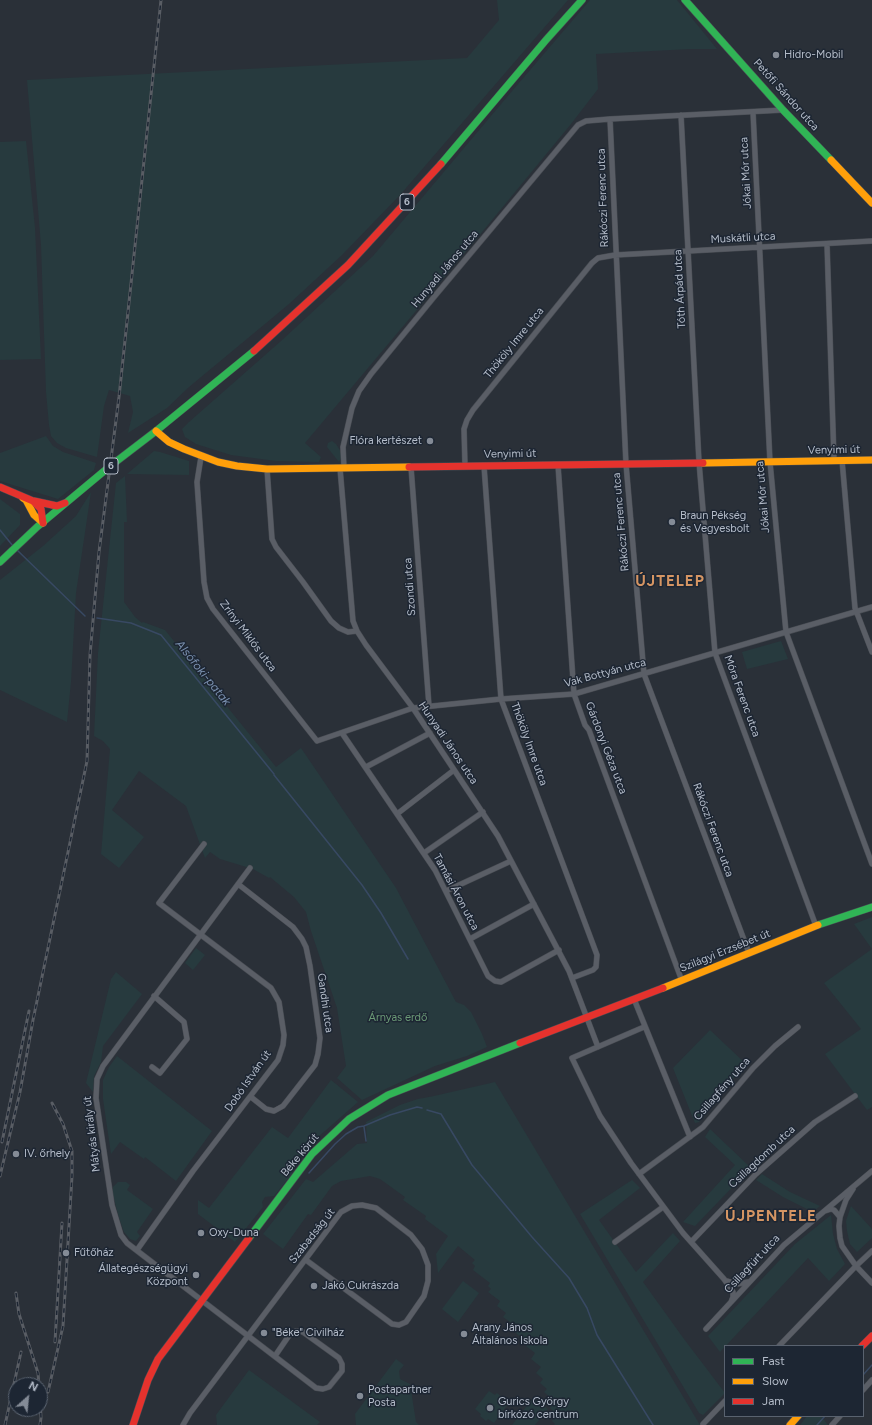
<!DOCTYPE html>
<meta charset="utf-8">
<style>
body{margin:0}
#map{position:relative;width:872px;height:1425px;overflow:hidden;background:#2a3038;font-family:Figtree,sans-serif}
canvas{display:block}
.legend{position:absolute;left:724px;top:1345px;width:140px;height:72px;box-sizing:border-box;background:#1d2633;border:1px solid #59626f;margin:0;padding:5px 7px;list-style:none;font-size:12px;color:#b4bcc9}
.legend li{display:flex;align-items:center;gap:8px;height:20px}
.legend b{width:20px;border:1px solid #59626f}
.north{position:absolute;left:8px;top:1377px;width:40px;height:40px;box-sizing:border-box;background:#1d2633;border:1px solid #59626f;border-radius:50%;rotate:27deg;font-size:11px;font-weight:700;line-height:16px;text-align:center;color:#b4bcc9}
.north::after{content:'';display:block;margin:auto;width:14px;height:18px;background:#848b96;clip-path:polygon(50% 0,100% 100%,50% 72%,0 100%)}
</style>
<div id="map">
<canvas width="872" height="1425"></canvas>
<ul class="legend">
<li><b style="height:5px;background:#30b455"></b>Fast</li>
<li><b style="height:5px;background:#ff9f0a"></b>Slow</li>
<li><b style="height:5px;background:#e5322d"></b>Jam</li>
</ul>
<div class="north">N</div>
</div>
<script>
const g = document.querySelector('canvas').getContext('2d');
g.lineJoin = 'round';
function fill(path, color) { g.fillStyle = color; g.fill(path, 'evenodd'); }
const poly = rows => new Path2D(rows.map(r => 'M' + r).join(''));
function trace(path, color, width, dash) { g.strokeStyle = color; g.lineWidth = width; g.lineCap = dash ? 'butt' : 'round'; g.setLineDash(dash || []); g.stroke(path); }
function drawText(font, color, halo, rows, align = 'center') {
  g.font = font + ' Figtree,sans-serif'; g.lineWidth = 3; g.setLineDash([]); g.textBaseline = 'middle'; g.strokeStyle = halo; g.fillStyle = color; for (const [text, x, y, turn = 0] of rows) {
    g.save(); g.translate(x, y); g.rotate((+turn || 0) * Math.PI / 180); g.textAlign = isNaN(turn) ? turn : align; if (halo) g.strokeText(text, 0, 0); g.fillText(text, 0, 0); g.restore();
  }
}
fill(poly([
 [497,0,568,0,400,195,342,255,289,304,189,387,167,408,128,433,133,412,130,396,109,390,104,406,97,457,66,448,57,443,51,436,49,425,46,392,41,245,27,80,467,58,499,20],
 [590,0,677,0,717,49,690,49,596,54,598,89,571,124,478,237,305,443,321,457,319,462,276,461,231,455,196,444,185,437,182,429,189,422,281,341,373,256,507,97],
 [26,141,35,228,41,359,0,360,0,142],
 [46,436,53,446,63,452,96,463,94,470,58,499,0,481,0,453],
 [332,441,336,444,341,452,341,458,339,462,327,447,328,443],
 [154,451,160,452,189,461,189,475,127,474],
 [125,476,127,522,124,522,124,602,135,617,142,623,143,622,165,630,276,767,301,748,396,888,456,1002,464,1005,471,1012,482,1034,487,1047,467,1056,435,1066,362,1100,337,1078,346,1066,337,1008,311,931,306,912,294,897,270,877,269,878,253,869,220,859,210,852,205,858,186,806,139,771,112,810,144,837,119,868,101,854,110,749,103,741,94,736,98,653,116,483],
 [91,492,76,593,71,682,67,722,0,690,0,580,43,546,76,516],
 [0,499,20,514,20,525,0,546],
 [781,641,788,659,747,669,742,652],
 [872,917,872,949,854,924],
 [196,948,205,955,193,970,185,963],
 [872,949,872,1107,867,1110,825,1054,861,1029,824,983],
 [116,972,142,994,103,1046,101,1062,94,1076,93,1092,86,1083,111,979],
 [710,1030,746,1064,725,1088,699,1122,695,1123,673,1068],
 [117,1056,212,1131,176,1181,145,1157,144,1159,120,1142,111,1154,103,1099,103,1080,109,1067],
 [331,1080,358,1102,317,1138,289,1171,293,1173,274,1196,265,1197,262,1202,263,1207,235,1242,198,1214,198,1200,209,1208,272,1127,288,1138],
 [495,1082,593,1246,700,1425,554,1425,555,1424,552,1421,554,1418,551,1415,553,1411,550,1408,552,1405,549,1401,551,1398,544,1392,547,1389,540,1383,543,1379,536,1373,541,1367,531,1359,535,1353,526,1346,528,1343,511,1329,514,1325,503,1317,506,1313,497,1306,500,1301,488,1292,491,1289,488,1286,490,1283,473,1270,475,1266,472,1263,475,1260,458,1246,438,1273,436,1254,448,1236,425,1219,426,1216,403,1200,405,1197,380,1179,370,1176,341,1181,332,1186,311,1215,308,1214,283,1249,263,1234,306,1179,313,1182,357,1144,367,1143,366,1122,400,1105,418,1099,434,1096],
 [710,1129,750,1167,745,1174,695,1226,683,1222,735,1165,705,1137],
 [762,1174,790,1192,820,1206,813,1212,783,1197,756,1180],
 [632,1180,640,1188,599,1220,636,1272,673,1233,680,1241,643,1282,684,1339,725,1393,703,1415,699,1413,696,1408,580,1214],
 [118,1182,126,1182,130,1185,127,1190,153,1209,137,1232,140,1236,136,1241,130,1239,124,1232,119,1218,113,1195,113,1187],
 [851,1206,872,1229,872,1238,857,1252,850,1244,847,1231,846,1221],
 [831,1215,833,1234,837,1249,845,1264,829,1281,808,1258,720,1352,708,1336,795,1244],
 [463,1281,479,1293,458,1322,442,1309],
 [396,1359,404,1365,399,1371,400,1379,410,1384,416,1422,419,1425,356,1425,355,1414],
 [249,1370,320,1422,317,1425,217,1425,216,1415],
 [489,1391,495,1395,497,1393,503,1398,502,1400,508,1404,494,1423,488,1419,486,1421,480,1416,481,1414,475,1409],
 [533,1398,548,1409,535,1425,512,1425],
 [807,1416,821,1416,828,1425,800,1425]
]), '#273a3e');
trace(poly([
 [0,530,13,546],
 [17,550,85,616],
 [97,618,131,623,161,635,274,774],
 [274,775,362,885,381,913,408,959],
 [427,1110,441,1114,472,1165,532,1237,569,1278,587,1308,597,1335,653,1425],
 [364,1127,366,1141],
 [309,1173,335,1144,346,1134,358,1127,364,1126,390,1115,417,1107,422,1108],
 [863,1375,872,1365],
 [817,1425,825,1416]
]), '#384963', 1.5);
const street = poly([
 [753,112,770,462,786,632,872,864],
 [681,115,699,462,715,653,816,926],
 [610,119,626,464,644,674,749,953],
 [827,244,834,460],
 [201,457,197,482,204,582,207,598,213,609,317,741,413,708,501,699,574,694,872,607],
 [842,460,855,608,872,652],
 [558,465,574,694,585,725,589,730,682,981],
 [465,466,464,429,467,420,473,410,592,263,598,258,615,255,872,241],
 [484,466,501,699,597,955,596,967,593,970,572,978],
 [411,467,429,706],
 [340,468,353,621,357,631,366,645,413,708,498,836,569,971,598,1047],
 [344,468,343,447,352,408,359,391,371,374,434,297,578,125,586,121,610,119,783,110],
 [267,469,272,539,276,547,303,582,331,621,339,628,348,632,357,631],
 [342,733,435,870,488,976,495,981,501,982,559,950],
 [366,767,430,733],
 [397,814,454,770],
 [424,853,483,812],
 [250,868,103,1066,97,1079,96,1098,112,1205,121,1235,127,1243,316,1388,323,1389,329,1387,342,1371,342,1364,339,1358,303,1332,296,1331,290,1334,275,1356],
 [238,884,293,927,302,939,306,947,310,966,320,1038,318,1054,315,1065,283,1106,274,1111,266,1109,251,1097],
 [446,891,511,861],
 [470,939,534,904],
 [634,999,690,1137],
 [644,1027,572,1058,600,1116,631,1163,683,1233,724,1279,733,1292,733,1297,731,1302],
 [152,1067,160,1073,187,1039,184,1022,154,996],
 [639,1174,703,1127,753,1068,775,1046,798,1027],
 [853,1189,846,1200,840,1217,839,1226,840,1238,842,1246,856,1266,872,1283],
 [825,1211,831,1209,834,1210,840,1217],
 [615,1242,663,1207],
 [691,1242,756,1174,815,1122,855,1096],
 [137,1250,193,1171,278,1060,283,1045,284,1035,279,1002,271,988,159,903,204,844],
 [727,1281,737,1284,748,1282],
 [706,1329,784,1245,872,1171],
 [779,1346,856,1266,872,1251],
 [863,1390,872,1380],
 [703,1424,725,1401],
 [183,1425,190,1413,341,1212,352,1206,362,1205,376,1208,411,1235,422,1249,428,1265,428,1281,424,1296,406,1322,399,1325,392,1324,306,1260],
 [832,1425,840,1416]
]);
const fast = poly([
 [685,0,783,110,831,160],
 [441,164,546,40,582,0],
 [0,562,37,527,109,467,156,431,254,351],
 [818,925,872,907],
 [249,1238,312,1154,349,1119,388,1095,520,1043]
]);
const slow = poly([
 [831,160,872,203],
 [156,431,169,442,184,449,218,462,237,466,267,469,409,467],
 [703,463,872,460],
 [23,498,26,500,34,515,43,523],
 [663,988,818,925],
 [790,1425,798,1416]
]);
const jam = poly([
 [254,351,348,265,441,164],
 [409,467,703,463],
 [0,487,33,501,41,509,43,523],
 [34,501,57,506,65,503],
 [520,1043,663,988],
 [862,1346,872,1336],
 [133,1425,148,1380,158,1359,249,1238]
]);
trace(street, '#484c53', 6);
trace(fast, '#484c53', 8);
trace(slow, '#484c53', 8);
trace(jam, '#484c53', 8);
trace(street, '#5a5e66', 5);
trace(fast, '#30b455', 7);
trace(slow, '#ff9f0a', 7);
trace(jam, '#e5322d', 7);
const rail = poly([
 [2,1142,29,1011],
 [0,1176,20,1092,33,1020,87,761,90,655,99,552,119,397,161,0],
 [16,1293,19,1314,38,1373,39,1385],
 [55,1342,62,1223],
 [48,1392,63,1326,72,1176,72,1151,63,1124,52,1103],
 [40,1395,41,1418,40,1425],
 [5,1425,21,1352]
]);
trace(rail, '#595d64', 3);
trace(rail, '#1d2633', 1.5, [4.5]);
for (const [x, y, r, color] of [
 [776,55,4,"#848b96"],
 [430,441,4,"#848b96"],
 [672,522,4,"#848b96"],
 [16,1154,4,"#848b96"],
 [201,1233,4,"#848b96"],
 [66,1253,4,"#848b96"],
 [196,1275,4,"#848b96"],
 [314,1286,4,"#848b96"],
 [264,1333,4,"#848b96"],
 [464,1334,4,"#848b96"],
 [360,1396,4,"#848b96"],
 [490,1408,4,"#848b96"]
]) { const dot = new Path2D(); dot.arc(x, y, r, 0, 2 * Math.PI); g.fillStyle = color; g.fill(dot); trace(dot, '#1d2633', 1.5); }
for (const [x, y, w] of [
 [407,202,14],
 [111,466,14]
]) { const box = new Path2D(); box.roundRect(x - w / 2, y - 8, w, 16, 3); g.fillStyle = '#1d2633'; g.fill(box); trace(box, '#b4bcc9', 1); }
drawText('bold 10px', '#b4bcc9', null, [
 ["6",407,202],
 ["6",111,466]
]);
drawText('11px', '#b4bcc9', '#1d2633', [
 ["Hidro-Mobil",784,55],
 ["Flóra kertészet",422,441,"right"],
 ["Braun Pékség",680,516],
 ["és Vegyesbolt",680,529],
 ["IV. őrhely",24,1154],
 ["Oxy-Duna",209,1233],
 ["Fűtőház",74,1253],
 ["Állategészségügyi",188,1269,"right"],
 ["Központ",188,1282,"right"],
 ["Jakó Cukrászda",322,1286],
 ["Arany János",472,1328],
 ["Általános Iskola",472,1341],
 ["\"Béke\" Civilház",272,1333],
 ["Postapartner",368,1390],
 ["Posta",368,1403],
 ["Gurics György",498,1402],
 ["bírkózó centrum",498,1415]
], 'left');
drawText('11px', '#b4bcc9', '#1d2633', [
 ["Petőfi Sándor utca",786,95,48],
 ["Jókai Mór utca",746,173,-93],
 ["Rákóczi Ferenc utca",603,198,-92],
 ["Muskátli utca",743,238,-3],
 ["Hunyadi János utca",445,269,-50],
 ["Tóth Árpád utca",680,289,-93],
 ["Thököly Imre utca",514,343,-51],
 ["Venyimi út",834,450,-1],
 ["Venyimi út",510,454,-1],
 ["Jókai Mór utca",763,497,-95],
 ["Rákóczi Ferenc utca",621,522,-95],
 ["Szondi utca",410,587,-94],
 ["Zrínyi Miklós utca",248,636,53],
 ["Vak Bottyán utca",605,673,-15],
 ["Móra Ferenc utca",742,696,70],
 ["Hunyadi János utca",448,743,56],
 ["Thököly Imre utca",529,744,70],
 ["Gárdonyi Géza utca",606,748,69],
 ["Rákóczi Ferenc utca",713,830,70],
 ["Tamási Áron utca",456,892,62],
 ["Szilágyi Erzsébet út",725,951,-22],
 ["Gandhi utca",325,1003,82],
 ["Dobó István út",248,1081,-55],
 ["Csillagfény utca",722,1089,-49],
 ["Mátyás király út",92,1134,-97],
 ["Béke körút",300,1155,-50],
 ["Csillagdomb utca",762,1157,-43],
 ["Szabadság út",312,1236,-52],
 ["Csillagfürt utca",752,1264,-47]
]);
drawText('11px', '#6b9a76', '#1d2633', [
 ["Árnyas erdő",398,1018]
]);
drawText('italic 12px', '#7c92b1', '#1d2633', [
 ["Alsófoki-patak",203,673,51]
]);
g.letterSpacing = '1px';
drawText('bold 15px', '#d59563', '#1d2633', [
 ["ÚJTELEP",670,582],
 ["ÚJPENTELE",771,1217]
]);
g.letterSpacing = '0px';
</script>
